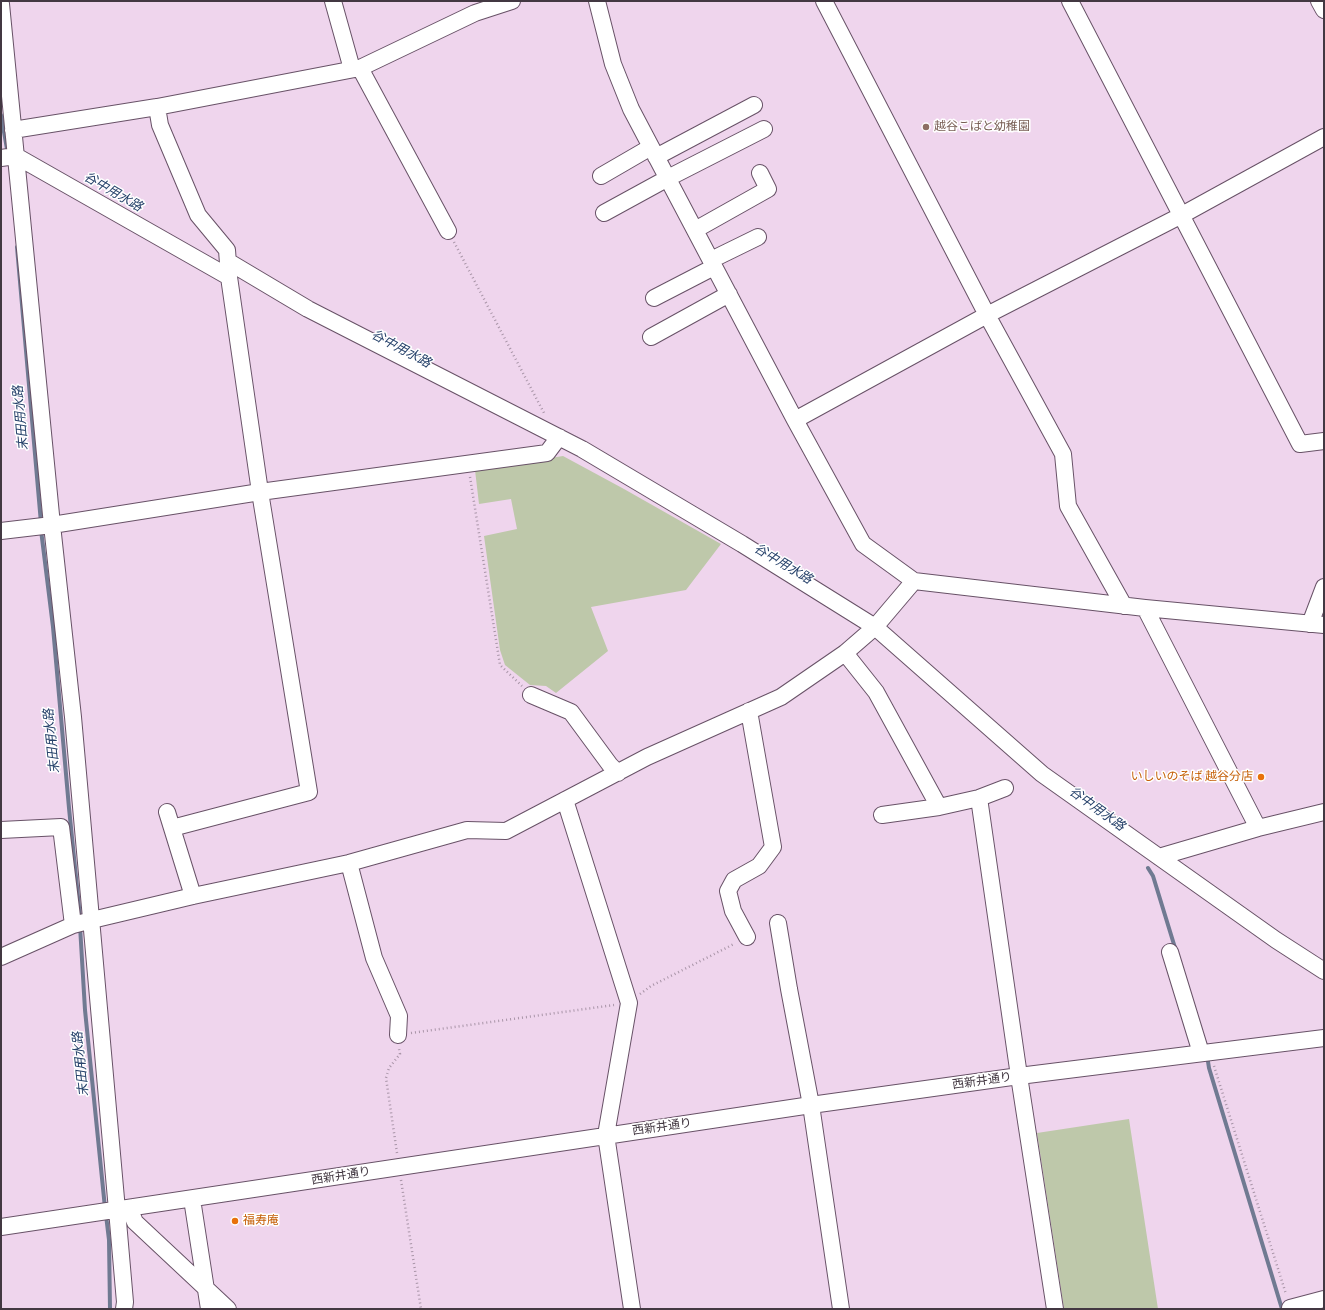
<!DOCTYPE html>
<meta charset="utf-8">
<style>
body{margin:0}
#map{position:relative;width:1325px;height:1310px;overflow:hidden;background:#efd5ed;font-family:"PT Sans Narrow",sans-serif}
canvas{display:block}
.frame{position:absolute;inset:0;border:2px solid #433842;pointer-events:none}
</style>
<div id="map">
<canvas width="1325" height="1310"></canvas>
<div class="frame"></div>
</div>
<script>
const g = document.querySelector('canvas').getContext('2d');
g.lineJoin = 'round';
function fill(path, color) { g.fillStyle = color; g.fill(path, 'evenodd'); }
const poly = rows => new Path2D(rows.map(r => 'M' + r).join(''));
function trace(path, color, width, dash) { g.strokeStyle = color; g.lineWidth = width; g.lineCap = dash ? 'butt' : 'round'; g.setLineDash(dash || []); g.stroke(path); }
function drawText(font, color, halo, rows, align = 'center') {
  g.font = font + ' "PT Sans Narrow","Noto Sans JP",sans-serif'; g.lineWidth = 3; g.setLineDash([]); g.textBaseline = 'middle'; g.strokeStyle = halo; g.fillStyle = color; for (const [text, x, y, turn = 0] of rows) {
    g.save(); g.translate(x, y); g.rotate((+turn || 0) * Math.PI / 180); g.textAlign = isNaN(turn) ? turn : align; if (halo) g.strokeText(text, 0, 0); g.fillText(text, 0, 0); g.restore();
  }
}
fill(poly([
 [563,456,624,489,721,544,686,590,591,607,608,651,556,693,546,686,530,685,505,665,500,650,484,536,517,529,511,499,479,504,475,470],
 [1129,1119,1158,1309,1064,1309,1037,1133]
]), '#bec8aa');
trace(poly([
 [1,115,7,149],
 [17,247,41,523],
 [41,530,53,627,69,808,80,917],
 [1148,868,1153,876,1176,951],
 [80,926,85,1010,105,1208],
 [1207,1055,1209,1068,1282,1309],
 [106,1215,109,1240,110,1309]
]), '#707a92', 4);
const minor = poly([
 [333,1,352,69],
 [597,1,613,64,631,109,795,420,863,544,914,581,1145,608,1324,625],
 [824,1,987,315,1063,454,1068,506,1124,606],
 [1070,1,1300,444,1324,441],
 [1319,1,1324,10],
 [1,4,52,525,73,717,117,1210,125,1302,124,1309],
 [360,68,448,231],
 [157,107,160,125,198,215,227,250,229,277,260,492,309,792,172,828],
 [13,130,157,107,360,68,475,13,512,1],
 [656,157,754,105],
 [1,158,16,156,229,277],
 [601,176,651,147],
 [604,213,668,178,764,129],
 [695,230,768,189,760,173],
 [711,260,758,237],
 [229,262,308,309,582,449,742,544,875,627,1042,774,1276,940,1324,971],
 [654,298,714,267],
 [651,337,729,294],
 [795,420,987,315,1182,215,1324,137],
 [1,531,52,525,260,492,547,453,559,437],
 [1145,608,1258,828],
 [1310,624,1324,587],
 [845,653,876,692,939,807,979,798,1005,788],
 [531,695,571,712,610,765,618,773],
 [979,798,1019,1076,1055,1309],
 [565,800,629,1003,606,1135,632,1309],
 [167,812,193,896],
 [882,815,939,807],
 [1,830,61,827,73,925],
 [1159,857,1258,828,1324,812],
 [349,863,374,958,399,1016,398,1035],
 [778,923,789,989,811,1105,841,1309],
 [747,937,733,911,728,891,734,880,759,866,773,847,749,711],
 [1170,952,1201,1053],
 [1,957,73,925,92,920,193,896,349,863,467,830,506,831,647,757,781,697,845,653,875,627,914,581],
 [192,1199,209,1309],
 [129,1208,135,1222,228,1309],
 [1,1227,811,1105,1019,1076,1324,1038],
 [1290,1308,1324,1299]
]);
trace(minor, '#685267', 18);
trace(poly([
 [454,242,544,413],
 [470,477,500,665,522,686],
 [640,994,651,986,734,944],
 [411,1033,614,1005],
 [1214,1066,1286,1294],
 [397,1153,386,1078,389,1068,400,1054,399,1049],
 [401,1180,421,1309]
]), '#a995a8', 2.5, [1, 3]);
trace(minor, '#fff', 16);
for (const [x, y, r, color] of [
 [926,127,4,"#8d6e63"],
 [1261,777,4,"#e8710a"],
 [235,1221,4,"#e8710a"]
]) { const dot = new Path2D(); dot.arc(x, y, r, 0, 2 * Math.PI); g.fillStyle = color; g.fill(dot); trace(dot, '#fff', 1.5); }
drawText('12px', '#785e54', '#fff', [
 ["越谷こばと幼稚園",934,127]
], 'left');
drawText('12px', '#c56008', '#fff', [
 ["いしいのそば 越谷分店",1253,777],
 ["福寿庵",243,1221,"left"]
], 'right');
drawText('12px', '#433842', '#fff', [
 ["西新井通り",982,1081,-8],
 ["西新井通り",662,1127,-8],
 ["西新井通り",341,1176,-9]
]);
drawText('italic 13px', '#27426b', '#fff', [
 ["谷中用水路",113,192,30],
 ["谷中用水路",401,349,28],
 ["末田用水路",21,418,-95],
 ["谷中用水路",783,564,31],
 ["末田用水路",52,741,-96],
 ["谷中用水路",1097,809,36],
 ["末田用水路",81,1064,-96]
]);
</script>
